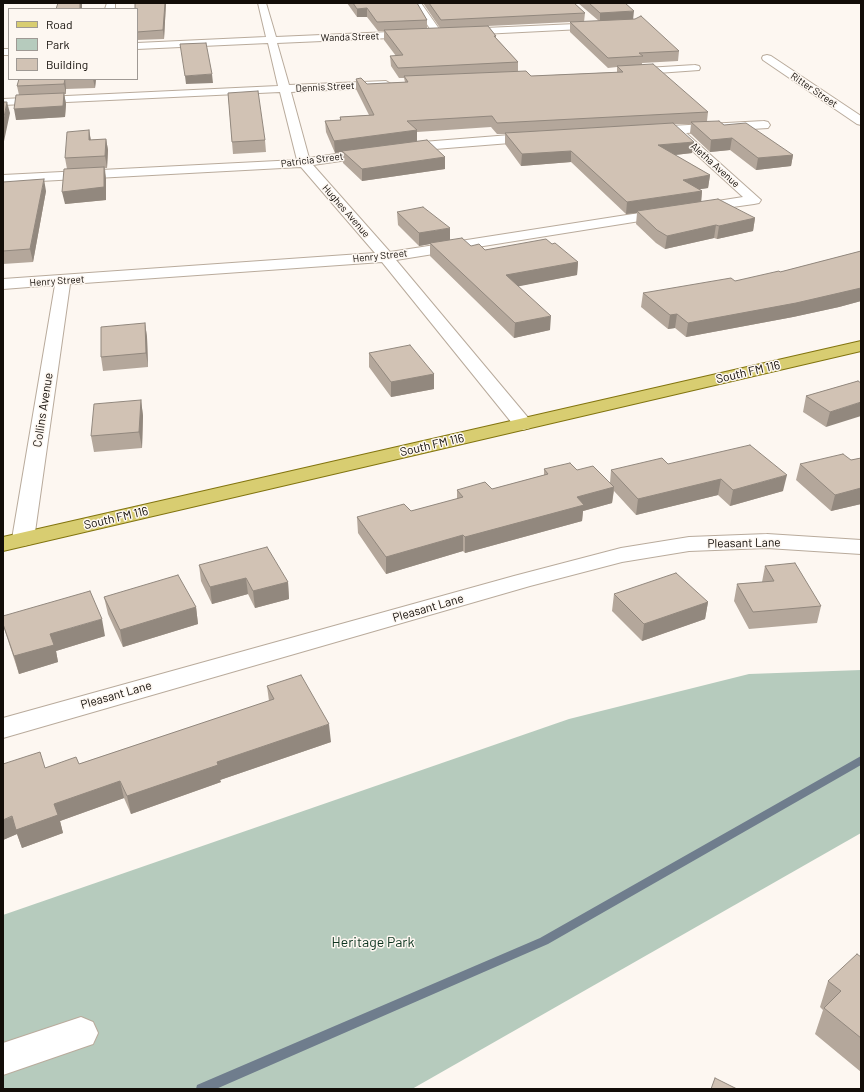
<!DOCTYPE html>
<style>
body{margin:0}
#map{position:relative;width:864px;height:1092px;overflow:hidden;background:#fdf7f1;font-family:Barlow,sans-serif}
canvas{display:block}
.frame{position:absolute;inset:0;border:4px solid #120d08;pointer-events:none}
.legend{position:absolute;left:8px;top:8px;width:130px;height:72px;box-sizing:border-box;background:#fdf7f1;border:1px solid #9f9994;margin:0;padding:5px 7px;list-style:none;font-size:12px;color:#120d08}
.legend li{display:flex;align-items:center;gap:8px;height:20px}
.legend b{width:20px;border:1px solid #9f9994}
</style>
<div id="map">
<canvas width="864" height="1092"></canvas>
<div class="frame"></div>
<ul class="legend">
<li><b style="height:5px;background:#d8cd71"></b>Road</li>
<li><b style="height:11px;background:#b6cbbd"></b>Park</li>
<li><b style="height:11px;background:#d1c2b4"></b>Building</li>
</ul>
</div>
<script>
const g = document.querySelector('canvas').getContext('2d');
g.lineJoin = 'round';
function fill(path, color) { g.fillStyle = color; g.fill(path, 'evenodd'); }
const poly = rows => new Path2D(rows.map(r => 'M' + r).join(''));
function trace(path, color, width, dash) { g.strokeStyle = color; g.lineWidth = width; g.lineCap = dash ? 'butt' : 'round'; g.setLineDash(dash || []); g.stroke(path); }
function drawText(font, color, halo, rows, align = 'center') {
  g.font = font + ' Barlow,sans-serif'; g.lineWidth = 3; g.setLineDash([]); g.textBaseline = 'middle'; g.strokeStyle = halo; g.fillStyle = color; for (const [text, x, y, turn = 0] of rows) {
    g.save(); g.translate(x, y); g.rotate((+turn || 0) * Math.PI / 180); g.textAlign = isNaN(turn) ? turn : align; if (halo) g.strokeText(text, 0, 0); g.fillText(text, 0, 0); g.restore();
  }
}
fill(poly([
 [861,670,861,833,412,1089,3,1089,3,915,569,719,749,674]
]), '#b6cbbd');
fill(poly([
 [861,756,861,765,548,944,216,1089,196,1089,197,1085,540,938,861,756]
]), '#6f7d8d');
const minor = poly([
 [107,3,115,3,115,9,105,9,107,3],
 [258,3,266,3,276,37,413,31,418,34,413,37,277,43,289,85,386,81,391,84,386,87,291,92,309,158,410,143,535,133,539,134,541,137,539,140,535,141,410,151,313,165,390,252,665,209,670,210,672,213,670,216,665,217,396,260,530,420,533,424,530,428,523,430,516,428,382,262,70,284,34,539,31,544,23,546,15,544,12,539,55,285,3,289,3,279,375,253,301,167,3,183,3,175,297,160,280,92,3,105,3,99,278,86,268,43,137,49,137,43,266,37,258,3],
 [413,3,421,3,442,33,440,35,434,35,413,3],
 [599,23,604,26,602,28,462,35,457,32,462,29,599,23],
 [3,49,9,49,9,55,3,55,3,49],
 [767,55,771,56,861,116,861,125,857,124,763,60,762,58,763,56,767,55],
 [695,65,699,66,700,68,699,70,630,75,625,72,630,69,695,65],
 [764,121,768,122,770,125,768,128,686,133,761,200,759,203,754,204,697,212,692,211,690,208,692,205,743,197,673,133,651,135,647,134,645,131,647,128,651,127,764,121],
 [767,534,861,540,861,554,767,548,689,551,622,562,530,586,3,738,3,718,514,576,621,548,689,537,767,534],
 [81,1017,93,1022,98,1033,93,1044,3,1075,3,1043,81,1017]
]);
const major = poly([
 [861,341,861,351,3,551,3,537,861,341]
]);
trace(minor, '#b9ab9c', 2);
trace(major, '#82740f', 2);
fill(minor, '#fff');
fill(major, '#d8cd71');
fill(poly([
 [166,3,164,39,137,40,137,9],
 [347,3,417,3,427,20,427,28,440,28,423,3,574,3,585,13,584,22,599,21,578,3,625,3,633,19,679,51,678,61,642,63,642,65,708,112,707,121,724,125,793,155,791,166,756,170,730,150,710,152,690,133,691,124,674,124,692,153,675,155,710,175,708,188,700,189,702,191,701,202,755,218,753,231,717,239,714,238,665,249,656,243,636,224,637,213,626,214,571,162,521,166,505,144,505,134,497,134,491,127,417,132,417,141,445,157,445,169,362,181,343,163,342,152,335,153,326,132,325,121,340,120,340,117,369,115,356,89,356,79,367,84,405,82,404,78,399,78,391,66,390,56,396,56,384,40,384,31,378,31,367,17,357,17],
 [570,22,570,32,608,68,617,67,617,72,531,76,518,71,518,62,496,38,496,36,488,26],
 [19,79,96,79,95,88,66,89,66,94,64,94,66,104,65,117,16,120,19,95,17,86],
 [228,93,265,140,266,152,233,154],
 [89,130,91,140,106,139,108,150,107,168,105,168,106,179,106,200,65,204,67,169,65,158],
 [3,182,46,191,33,262,3,264],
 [397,212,450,240,485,250,552,244,578,262,577,275,518,286,550,330,514,338,430,256,430,244,419,246,398,225],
 [861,251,861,301,839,307,793,317,686,337,675,328,668,329,641,307,643,293,735,281,780,272],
 [145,323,147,337,148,367,103,371,101,357],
 [369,353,434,374,434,389,391,397,369,367],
 [858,381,826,427,803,412,806,396],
 [141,400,143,416,142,448,94,452,91,436],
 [861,458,861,504,831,511,796,480,800,464,851,460],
 [668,464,783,491,730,506,718,495,636,515,614,491,612,503,583,511,582,521,465,553,463,551,386,574,358,533,357,517,411,511,457,499,457,490,492,489,544,475,544,469,577,470,610,483,611,470],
 [199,565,288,582,289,599,255,608,248,594,212,604,201,581],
 [765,566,821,606,817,623,749,629,734,601,737,584,762,582],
 [614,594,708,602,705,619,642,641,612,611],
 [104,597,196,607,198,624,123,647,108,614],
 [3,616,105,636,56,651,58,662,19,674,3,625],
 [267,686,331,742,220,780,221,782,131,814,124,798,60,821,63,833,22,848,17,834,3,840,3,764,45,768,79,764,269,701],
 [861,957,861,1072,815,1034,823,1010,820,1007,828,981]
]), '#b4a79b');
fill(poly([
 [80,3,82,3,82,9,80,9],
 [165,3,166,3,164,39,163,30],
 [367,8,367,17,357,17,357,9],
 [634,11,633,20,600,21,600,13],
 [212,74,213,83,186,84,185,76],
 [65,79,66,89,66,94,64,84],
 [93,79,96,79,95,88],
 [64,93,66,104,65,117,16,120,14,109],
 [7,102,10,113,3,146,3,122],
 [89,130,91,142,89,140],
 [417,130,417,142,342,151,342,152,335,153,334,141],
 [732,138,730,150,710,152,711,140],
 [106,139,108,150,107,168,105,156],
 [694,142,692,153,657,157,658,145],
 [571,151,571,162,521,166,522,154],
 [793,155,791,166,756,170,758,158],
 [445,157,445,169,362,181,362,169],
 [104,167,106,179,106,200,65,204,62,192],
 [710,175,708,188,681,192,683,180],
 [44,179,46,191,33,262,30,249],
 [702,191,701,203,637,211,637,213,626,214,627,202],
 [755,218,753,231,717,239,719,226],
 [716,225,714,238,665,249,667,236],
 [450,228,450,241,430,243,430,244,419,246,419,233],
 [578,262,577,275,505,289,506,275],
 [861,288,861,301,839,307,793,317,686,337,688,323],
 [677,314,675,328,668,329,670,315],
 [551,316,550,330,514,338,515,323],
 [145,323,147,337,148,367,146,353],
 [434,374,434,389,391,397,391,382],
 [141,400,143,416,142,448,139,432],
 [861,402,861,416,826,427,830,412],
 [787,475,783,491,730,506,733,490],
 [721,479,718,495,636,515,638,499],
 [614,487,612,503,583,511,582,521,465,553,465,537,577,497],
 [861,488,861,504,831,511,835,495],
 [463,535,463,551,386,574,386,557],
 [246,578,248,594,212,604,210,587],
 [288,582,289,599,255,608,253,591],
 [708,602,705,619,642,641,644,624],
 [196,607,198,624,123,647,120,630],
 [102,619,105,636,56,651,58,662,19,674,14,656,50,634],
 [329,724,331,742,220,780,221,782,131,814,127,796,217,762],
 [120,781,124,798,60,821,63,833,22,848,17,834,3,840,3,820,54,804]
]), '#92887e');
const building = poly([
 [58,3,80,3,80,9,56,9,58,3],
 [135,3,165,3,163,30,137,32,137,9,135,9,135,3],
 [353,3,417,3,427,20,377,22,367,8,357,9,353,3],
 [429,3,574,3,585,13,441,20,429,3],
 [589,3,625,3,634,11,600,13,589,3],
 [641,16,679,51,639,53,643,56,608,58,570,22,635,19,641,16],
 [488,26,496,36,494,36,518,62,398,68,390,56,403,55,384,30,488,26],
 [206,43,212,74,185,76,180,44,206,43],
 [653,64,708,112,497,123,492,116,407,121,417,130,334,141,325,121,341,120,340,117,374,115,356,79,361,78,367,84,408,82,404,76,526,71,531,76,623,72,617,66,653,64],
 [19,79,65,79,64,84,17,86,19,79],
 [258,91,265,140,232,142,228,93,258,91],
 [64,93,63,106,14,109,16,95,64,93],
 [3,102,7,102,3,122,3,102],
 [719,121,724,125,746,123,793,155,758,158,732,138,711,140,691,122,719,121],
 [673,123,694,142,658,145,710,175,683,180,702,191,627,202,571,151,522,154,505,133,673,123],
 [89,130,89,140,106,139,105,156,65,158,67,132,89,130],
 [427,140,445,157,362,169,342,151,427,140],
 [104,167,104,187,62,192,64,169,104,167],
 [44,179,30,249,3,251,3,182,44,179],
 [718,199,755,218,719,226,716,225,667,236,657,230,637,211,718,199],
 [423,207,450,228,419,233,397,212,423,207],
 [462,238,471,246,479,244,485,250,546,239,552,244,555,243,578,262,506,275,551,316,515,323,430,243,462,238],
 [861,251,861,288,796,303,688,323,677,314,670,315,643,293,731,278,735,281,779,271,780,272,861,251],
 [145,323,146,353,101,357,101,327,145,323],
 [410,345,434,374,391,382,369,353,410,345],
 [858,381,861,383,861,402,830,412,806,396,858,381],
 [141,400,139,432,91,436,94,404,141,400],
 [750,445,787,475,733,490,721,479,638,499,611,470,662,458,668,464,750,445],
 [843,454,851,460,861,458,861,488,835,495,800,464,843,454],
 [570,463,577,470,593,466,614,487,577,497,584,505,465,537,463,535,386,557,357,517,404,504,411,511,463,497,457,490,485,482,492,489,548,474,544,469,570,463],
 [267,547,288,582,253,591,246,578,210,587,199,565,267,547],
 [795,563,821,606,753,612,737,584,774,581,765,566,795,563],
 [676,573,708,602,644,624,614,594,676,573],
 [178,575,196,607,120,630,104,597,178,575],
 [90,591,102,619,50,634,54,645,14,656,3,624,3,616,90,591],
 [301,675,329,724,217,762,218,765,127,796,120,781,54,804,58,815,16,830,12,816,3,820,3,764,40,752,45,768,76,757,79,764,274,699,267,686,301,675],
 [857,954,861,957,861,1038,824,1008,841,991,828,981,857,954],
 [715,1078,737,1089,711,1089,715,1078]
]);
fill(building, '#d1c2b4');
trace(building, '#92887e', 1);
drawText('10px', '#120d08', '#fdf7f1', [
 ["Wanda Street",350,37,-2],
 ["Dennis Street",325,87,-3],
 ["Ritter Street",814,90,34],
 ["Patricia Street",312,160,-7],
 ["Aletha Avenue",715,165,42],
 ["Hughes Avenue",346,211,49],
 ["Henry Street",380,256,-6],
 ["Henry Street",57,281,-4]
]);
drawText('12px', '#120d08', '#fdf7f1', [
 ["South FM 116",748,372,-13],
 ["Collins Avenue",43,410,-81],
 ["South FM 116",432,445,-13],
 ["South FM 116",116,518,-13],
 ["Pleasant Lane",744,543,-1],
 ["Pleasant Lane",428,608,-16],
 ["Pleasant Lane",116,695,-16]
]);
drawText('14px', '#0c341f', '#fdf7f1', [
 ["Heritage Park",373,942]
]);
</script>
